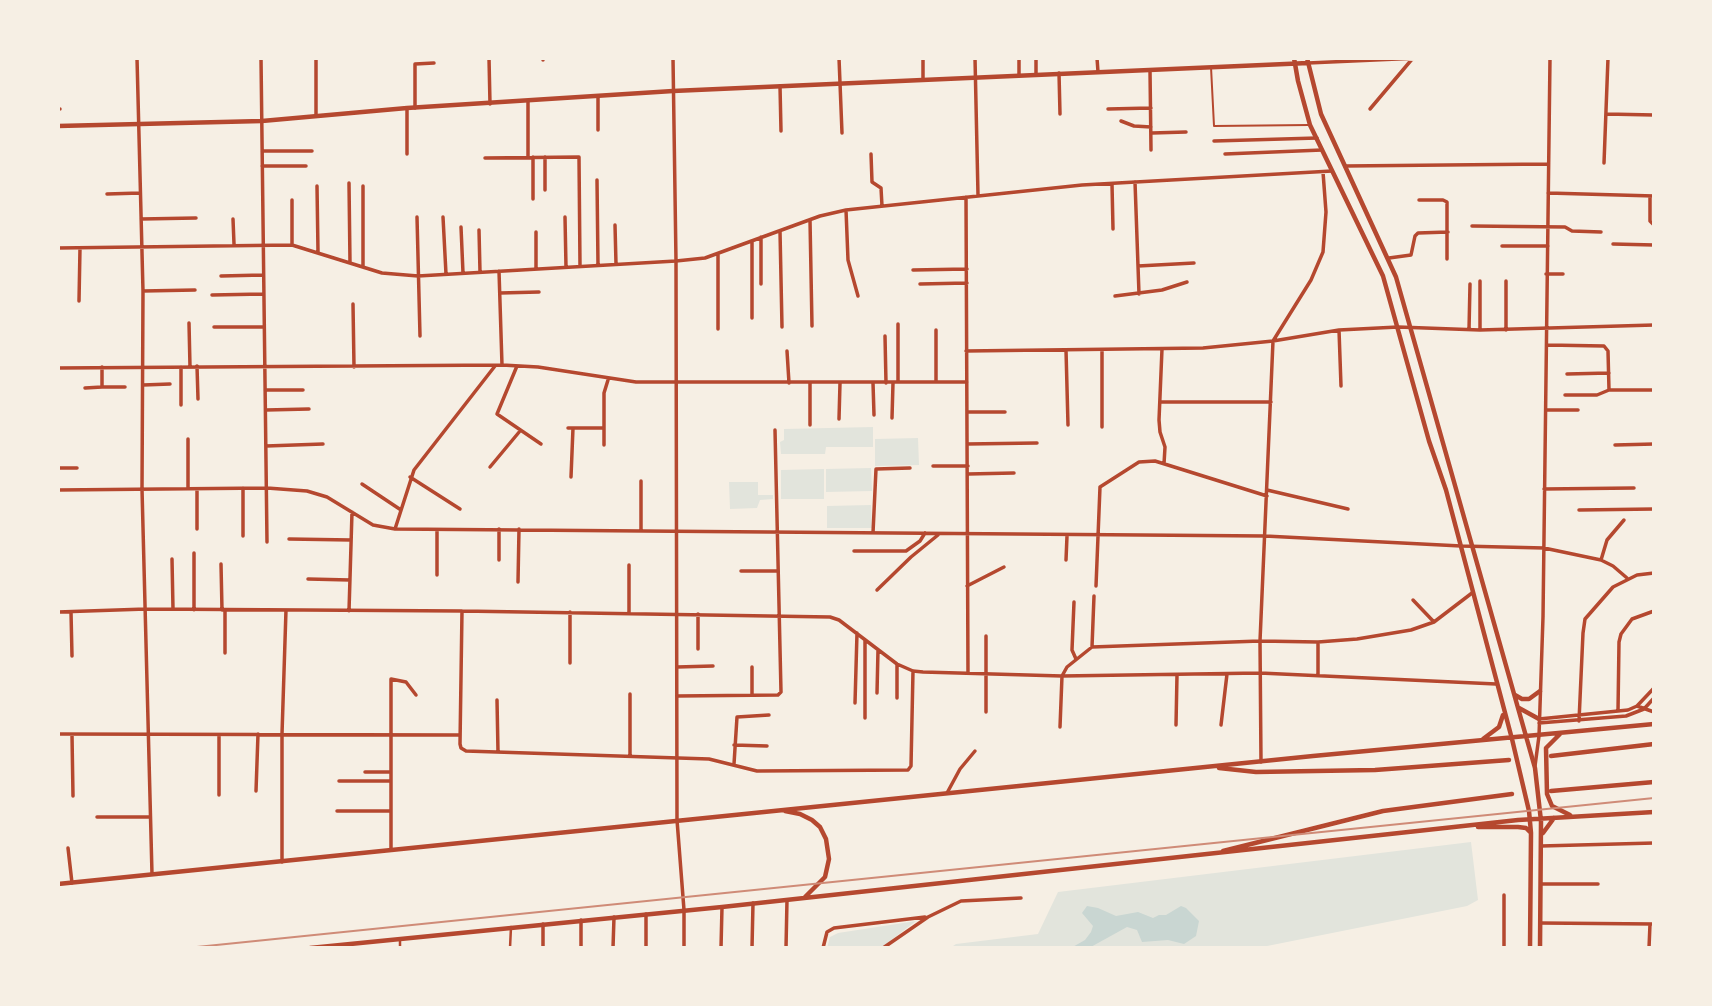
<!DOCTYPE html>
<style>
body{margin:0}
#map{position:relative;width:1712px;height:1006px;overflow:hidden;background:#f6efe4;font-family:Mulish,sans-serif}
canvas{display:block}
.frame{position:absolute;inset:0;border:60px solid #f6efe4;pointer-events:none}
</style>
<div id="map">
<canvas width="1712" height="1006"></canvas>
<div class="frame"></div>
</div>
<script>
const g = document.querySelector('canvas').getContext('2d');
g.lineJoin = 'round';
function fill(path, color) { g.fillStyle = color; g.fill(path, 'evenodd'); }
const poly = rows => new Path2D(rows.map(r => 'M' + r).join(''));
function trace(path, color, width, dash) { g.strokeStyle = color; g.lineWidth = width; g.lineCap = dash ? 'butt' : 'round'; g.setLineDash(dash || []); g.stroke(path); }
fill(poly([
 [873,427,873,447,826,447,825,454,781,454,780,442,784,440,784,429],
 [918,438,919,465,875,466,875,439],
 [871,468,872,491,826,492,826,469],
 [824,469,824,499,781,499,781,470],
 [729,482,758,482,758,495,773,495,773,499,760,500,757,508,730,509],
 [871,505,872,528,827,528,827,506],
 [1471,842,1478,900,1467,906,1257,948,950,948,956,944,1038,934,1058,892],
 [916,921,881,948,827,948,830,937,838,933]
]), '#e2e4dc');
fill(poly([
 [1087,906,1098,908,1116,916,1138,912,1153,918,1159,915,1166,915,1181,906,1186,908,1199,921,1196,936,1184,944,1168,940,1142,942,1137,930,1127,927,1089,948,1071,948,1085,940,1091,932,1093,926,1082,913]
]), '#c9d6d2');
trace(poly([
 [1211,67,1214,126,1309,125]
]), '#b5482f', 2);
trace(poly([
 [400,948,400,939],
 [510,948,511,927]
]), '#b5482f', 2.5);
trace(poly([
 [137,58,143,291,142,489,152,874],
 [261,58,267,542],
 [489,58,490,104],
 [543,58,543,60],
 [839,58,842,133],
 [923,58,923,79],
 [975,58,978,195],
 [1019,58,1019,75],
 [1036,58,1036,74],
 [1097,58,1098,72],
 [316,60,316,116],
 [1308,63,1420,58],
 [1150,70,1151,150],
 [1059,73,1060,114],
 [780,86,781,131],
 [598,97,598,130],
 [528,102,528,157],
 [407,108,407,154],
 [415,108,415,64,434,63],
 [58,109,60,109],
 [1108,109,1151,108],
 [1370,109,1413,58],
 [1606,114,1654,115],
 [1121,121,1134,126,1151,127],
 [1152,133,1186,132],
 [1214,141,1317,138],
 [262,151,312,151],
 [871,154,872,182,881,188,882,206],
 [1225,154,1322,150],
 [545,157,545,190],
 [485,158,579,157,580,266],
 [1604,163,1608,58],
 [262,166,306,166],
 [1345,166,1548,164],
 [597,180,598,265],
 [1135,182,1139,294],
 [349,183,350,263],
 [1112,184,1113,229],
 [317,186,318,252],
 [363,186,363,267],
 [1548,193,1654,196],
 [107,194,140,193],
 [1650,196,1650,221,1654,225],
 [966,197,968,673],
 [533,199,533,157],
 [292,200,292,245],
 [1419,200,1443,200,1447,202,1447,259],
 [846,210,848,260,858,296],
 [417,217,420,336],
 [443,217,446,274],
 [565,217,566,267],
 [141,219,196,218],
 [233,219,234,244],
 [810,220,812,326],
 [615,225,616,264],
 [1472,226,1565,227,1572,231,1601,232],
 [461,227,463,273],
 [479,230,480,272],
 [780,231,782,327],
 [1613,244,1654,245],
 [1502,246,1548,246],
 [58,248,292,245,382,273,418,276,676,261,705,258,820,216,846,210,1082,185,1332,171],
 [718,254,718,329],
 [1389,258,1411,255,1415,236,1418,233,1448,232],
 [1138,266,1194,263],
 [536,269,536,232],
 [913,270,967,269],
 [499,271,502,365],
 [1546,274,1563,274],
 [221,276,263,275],
 [1480,281,1480,330],
 [761,284,761,237],
 [920,284,967,283],
 [143,291,195,290],
 [500,293,539,292],
 [212,295,263,294],
 [1115,296,1162,290,1187,282],
 [79,301,80,248],
 [353,304,354,367],
 [752,318,752,241],
 [189,323,190,367],
 [898,324,898,382],
 [214,327,264,327],
 [1339,330,1341,386],
 [1469,330,1470,284],
 [1506,330,1506,281],
 [885,336,886,383],
 [1547,345,1604,346,1608,351,1609,390],
 [1162,349,1159,420,1160,432,1165,447,1164,464],
 [1066,350,1068,425],
 [1102,350,1102,427],
 [787,351,789,383],
 [966,351,1203,348,1273,341,1339,330,1398,327,1480,330,1654,325],
 [197,366,198,399],
 [517,366,497,414,541,444],
 [102,367,102,387,125,387],
 [181,367,181,405],
 [58,368,502,365,538,367,636,382,967,382],
 [1567,374,1609,373],
 [936,382,936,330],
 [810,383,810,425],
 [873,383,874,415],
 [143,385,170,384],
 [85,388,102,387],
 [265,390,303,390],
 [1565,395,1597,395,1609,390,1654,390],
 [1161,402,1271,402],
 [266,410,309,409],
 [1546,410,1578,410],
 [967,412,1005,412],
 [892,418,893,383],
 [839,419,840,383],
 [568,428,604,428],
 [188,439,188,489],
 [967,444,1037,443],
 [604,445,604,393,608,380],
 [1615,445,1654,444],
 [266,446,323,444],
 [933,466,968,466],
 [490,467,520,431],
 [58,468,77,468],
 [968,474,1014,473],
 [410,477,460,509],
 [571,477,573,428],
 [362,484,401,510],
 [243,488,243,536],
 [1544,489,1634,488],
 [58,490,267,488,307,491,327,497,373,525,395,529,1265,536,1461,546,1544,548,1601,560,1613,566,1627,578],
 [1267,490,1348,509],
 [1579,510,1654,509],
 [197,529,197,489],
 [395,529,414,470,495,366],
 [499,529,499,560],
 [641,530,641,481],
 [873,533,876,469,910,468],
 [289,539,351,540],
 [854,551,906,551,920,541,925,533],
 [194,553,194,610],
 [172,559,173,609],
 [1066,560,1067,536],
 [1601,560,1607,540,1624,520],
 [221,564,222,610],
 [741,571,777,571],
 [437,575,437,530],
 [308,579,350,580],
 [518,582,519,529],
 [967,586,1004,567],
 [1096,586,1100,487,1139,462,1155,461,1267,496],
 [877,590,911,557,938,535],
 [1413,600,1434,622],
 [1074,602,1072,650,1076,659],
 [349,611,352,512],
 [462,611,460,744,461,748,466,751,709,759,757,771,908,770,911,766,913,671],
 [58,612,146,609,462,611,830,617,839,620,897,664,913,671,923,672,1062,676,1260,673,1496,684],
 [71,612,72,656],
 [570,612,570,663],
 [629,612,629,565],
 [698,614,698,649],
 [1092,647,1094,596],
 [225,653,225,610],
 [677,667,713,666],
 [752,667,752,695],
 [1318,674,1318,642],
 [877,693,878,650],
 [677,696,778,695,781,692,775,430],
 [897,698,897,664],
 [497,700,498,752],
 [855,703,857,633],
 [1637,706,1654,712],
 [1618,711,1619,642,1621,634,1632,619,1654,611],
 [986,712,986,636],
 [865,718,865,640],
 [1539,719,1628,710,1637,706,1654,688],
 [1579,721,1583,633,1585,619,1613,587,1637,575,1654,573],
 [1539,723,1626,716,1644,709,1654,698],
 [1176,725,1177,675],
 [1221,725,1227,674],
 [1060,727,1062,676,1067,667,1092,647,1260,641,1318,642,1357,639,1411,630,1434,622,1472,593],
 [58,734,460,735],
 [72,735,73,796],
 [734,745,767,746],
 [630,756,630,694],
 [1261,762,1260,641,1273,341,1311,280,1323,252,1326,212,1323,172],
 [734,764,737,717,769,715],
 [1535,766,1539,736,1543,617,1550,58],
 [365,772,390,772],
 [339,781,390,781],
 [256,791,258,734],
 [947,793,960,769,975,751],
 [219,795,219,735],
 [337,811,390,811],
 [97,817,150,817],
 [1541,846,1654,843],
 [68,848,72,883],
 [391,850,391,679,406,682,416,695],
 [282,862,282,734,286,610],
 [1541,884,1598,884],
 [1504,895,1504,948],
 [1540,923,1654,924],
 [543,948,543,924],
 [581,948,581,920],
 [613,948,614,917],
 [646,948,646,914],
 [684,948,684,910],
 [721,948,722,907],
 [752,948,753,903],
 [786,948,787,900],
 [823,948,827,932,834,928,925,917],
 [883,948,928,917,961,901,1021,898],
 [1397,948,1476,948],
 [1649,948,1650,924]
]), '#b5482f', 3.5);
trace(poly([
 [673,58,676,261,677,820,684,910]
]), '#b5482f', 3.5);
trace(poly([
 [1294,58,1298,81,1310,125,1383,276,1429,441,1446,490,1512,739,1529,811,1531,833,1530,948],
 [1307,58,1321,114,1396,277,1535,768,1541,821,1540,948],
 [58,126,262,121,407,108,673,91,1308,63],
 [1515,695,1522,699,1529,699,1540,691],
 [1519,708,1539,719],
 [1560,734,1546,748,1547,794,1552,806,1570,815],
 [1483,739,1499,727,1503,715],
 [1551,756,1654,744],
 [1219,768,1256,772,1375,770,1509,760],
 [1551,791,1654,782],
 [785,811,800,814,812,820,820,827,826,839,829,859,825,877,805,897],
 [1478,827,1518,827,1526,828,1530,832],
 [1543,833,1554,818],
 [1223,851,1383,811,1512,794],
 [58,884,1313,756,1654,724],
 [310,948,722,907,1518,820,1654,812]
]), '#b5482f', 4.5);
trace(poly([
 [187,948,1654,798]
]), '#cf8b77', 2);
</script>
